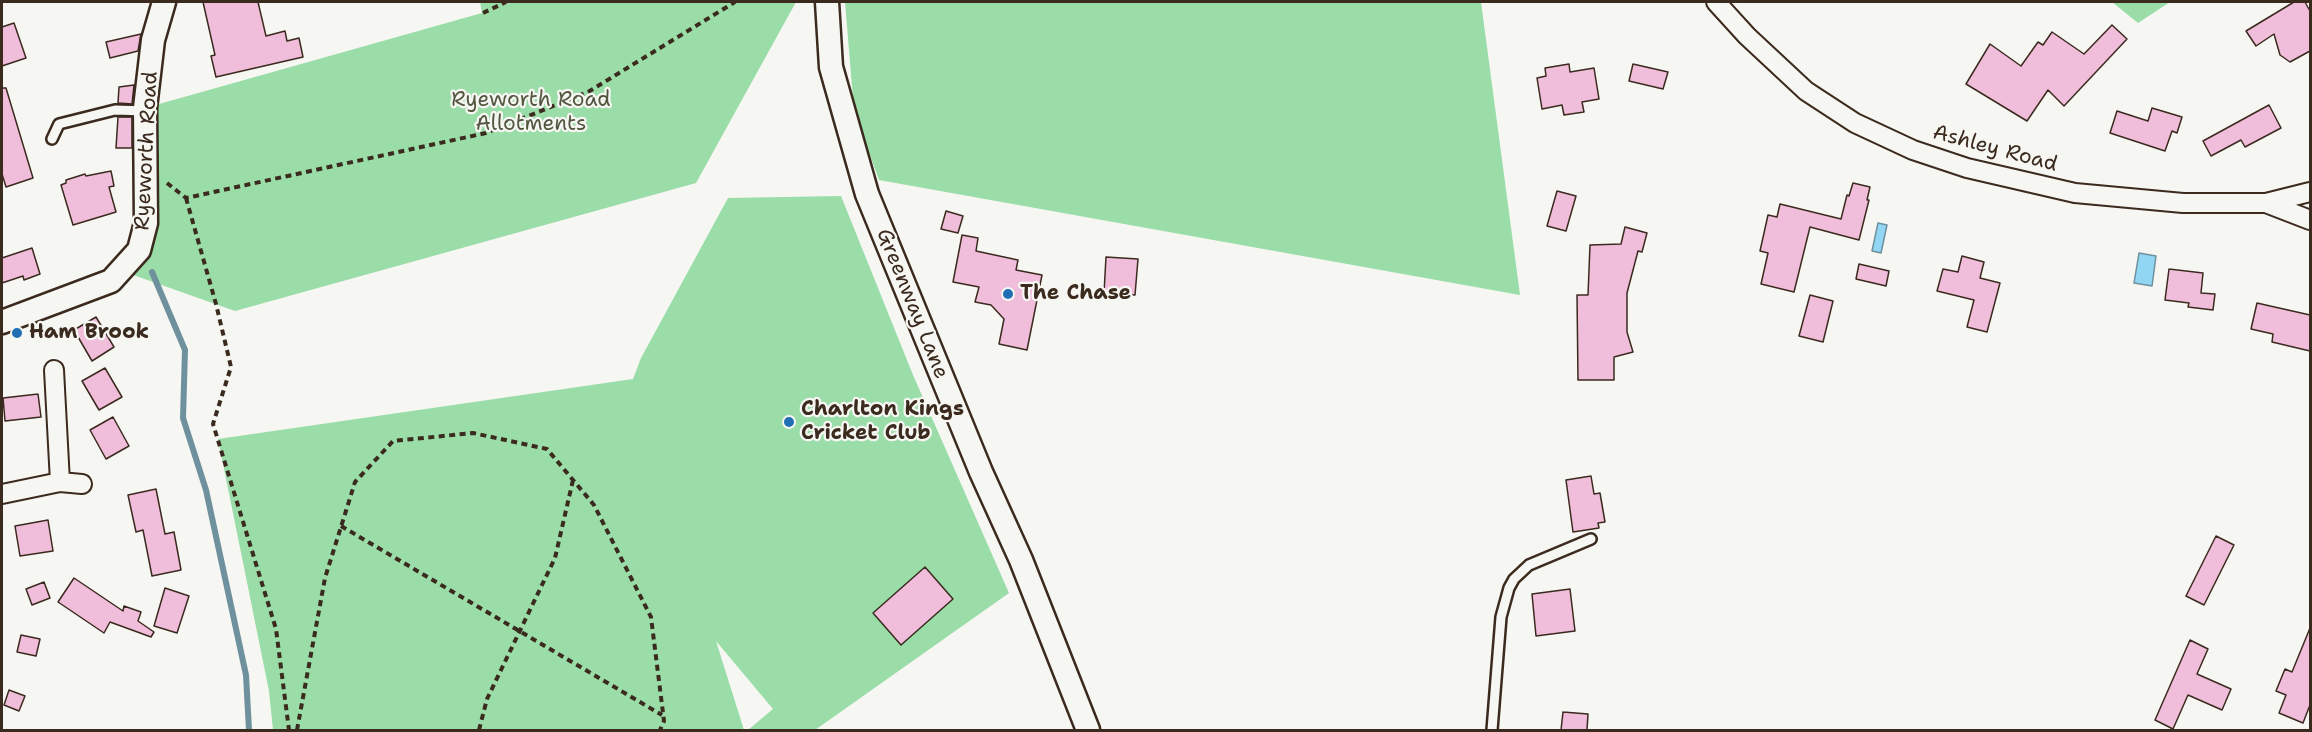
<!DOCTYPE html>
<style>
body{margin:0}
#map{position:relative;width:2312px;height:732px;overflow:hidden;background:#f6f6f2;font-family:"Shantell Sans",sans-serif}
canvas{display:block}
.frame{position:absolute;inset:0;border:3px solid #3b2a1e;pointer-events:none}
</style>
<div id="map">
<canvas width="2312" height="732"></canvas>
<div class="frame"></div>
</div>
<script>
const g = document.querySelector('canvas').getContext('2d');
g.lineJoin = 'round';
function fill(path, color) { g.fillStyle = color; g.fill(path, 'evenodd'); }
const poly = rows => new Path2D(rows.map(r => 'M' + r).join(''));
function trace(path, color, width, dash) { g.strokeStyle = color; g.lineWidth = width; g.lineCap = dash ? 'butt' : 'round'; g.setLineDash(dash || []); g.stroke(path); }
function drawText(font, color, halo, rows, align = 'center') {
  g.font = font + ' "Shantell Sans",sans-serif'; g.lineWidth = 4.5; g.setLineDash([]); g.textBaseline = 'middle'; g.strokeStyle = halo; g.fillStyle = color; for (const [text, x, y, turn = 0] of rows) {
    g.save(); g.translate(x, y); g.rotate((+turn || 0) * Math.PI / 180); g.textAlign = isNaN(turn) ? turn : align; if (halo) g.strokeText(text, 0, 0); g.fillText(text, 0, 0); g.restore();
  }
}
fill(poly([
 [480,2,796,2,696,183,235,311,122,271,134,257,145,108,482,13],
 [845,2,1481,2,1520,295,879,180,854,111],
 [2112,2,2170,2,2138,23],
 [841,196,913,375,1009,593,815,730,748,730,773,709,716,641,744,730,273,730,269,691,218,439,633,379,641,358,728,198]
]), '#9adda8');
const water = poly([
 [1878,223,1887,225,1881,253,1872,251,1878,223],
 [2139,253,2156,256,2152,286,2134,283,2139,253]
]);
fill(water, '#91d6f3');
trace(water, '#6f919e', 1.5);
trace(poly([
 [152,272,185,350,183,418,206,490,246,675,249,730]
]), '#6f919e', 6);
const building = poly([
 [203,2,258,2,266,36,285,31,287,41,299,38,303,57,216,77,211,56,215,55,203,2],
 [2294,2,2305,2,2310,11,2310,51,2290,62,2280,55,2274,34,2256,46,2246,31,2294,2],
 [14,23,26,58,2,66,2,27,14,23],
 [2112,25,2127,39,2064,106,2048,90,2027,121,1966,84,1990,44,2021,66,2038,42,2043,45,2052,32,2084,54,2112,25],
 [141,34,138,51,110,58,106,42,141,34],
 [1569,64,1570,72,1594,68,1599,99,1582,102,1584,112,1564,115,1562,105,1542,109,1537,78,1546,76,1545,68,1569,64],
 [1633,64,1668,72,1663,89,1629,81,1633,64],
 [134,85,132,104,118,103,119,87,134,85],
 [2,88,6,88,33,178,6,187,2,174,2,88],
 [2269,105,2281,128,2245,147,2241,140,2211,156,2203,141,2269,105],
 [2152,108,2182,117,2177,133,2172,131,2165,151,2110,133,2117,111,2148,121,2152,108],
 [118,117,132,117,132,148,116,148,118,117],
 [111,171,114,186,109,187,116,212,73,225,61,185,66,183,66,180,85,174,86,176,111,171],
 [1853,183,1870,187,1867,200,1869,200,1859,240,1810,227,1794,292,1761,284,1768,253,1760,251,1768,215,1777,217,1780,204,1841,219,1847,195,1849,196,1853,183],
 [1557,191,1576,196,1566,231,1547,226,1557,191],
 [946,211,963,216,958,233,941,229,946,211],
 [1625,227,1647,233,1642,252,1638,251,1627,293,1627,332,1633,352,1614,357,1614,380,1578,380,1577,295,1588,295,1590,245,1621,244,1625,227],
 [962,235,978,238,976,251,1018,260,1016,270,1042,275,1027,350,999,344,1004,319,991,305,975,302,979,287,953,282,962,235],
 [32,248,40,274,24,280,23,276,2,283,2,258,32,248],
 [1962,256,1984,262,1980,278,2000,283,1987,332,1967,327,1974,300,1937,291,1943,269,1958,272,1962,256],
 [1106,257,1138,259,1135,295,1104,293,1106,257],
 [1859,264,1889,271,1886,286,1856,279,1859,264],
 [2169,269,2203,273,2201,293,2215,294,2213,310,2188,307,2189,303,2165,300,2169,269],
 [1810,295,1833,301,1823,342,1799,336,1810,295],
 [2257,303,2310,315,2310,351,2272,342,2273,334,2251,329,2257,303],
 [96,317,114,347,92,361,74,330,96,317],
 [105,368,122,397,99,410,82,381,105,368],
 [38,394,41,417,5,421,3,398,38,394],
 [113,417,129,446,106,459,90,430,113,417],
 [1591,476,1594,494,1600,493,1605,522,1598,523,1599,528,1573,532,1566,480,1591,476],
 [156,489,165,534,174,532,181,570,152,576,143,530,136,532,128,495,156,489],
 [48,520,53,551,20,556,15,526,48,520],
 [2216,536,2234,545,2204,605,2186,596,2216,536],
 [925,567,953,599,901,645,873,613,925,567],
 [74,578,123,611,124,606,141,612,138,621,154,632,151,637,110,622,104,633,58,602,74,578],
 [44,582,50,598,32,605,26,589,44,582],
 [165,588,189,596,177,633,154,626,165,588],
 [1570,589,1575,631,1536,636,1532,594,1570,589],
 [2310,628,2310,705,2303,723,2279,713,2286,695,2276,691,2285,669,2292,672,2310,628],
 [21,635,40,639,36,656,17,652,21,635],
 [2190,640,2208,649,2197,674,2231,689,2222,710,2188,695,2173,729,2155,720,2190,640],
 [9,690,25,696,19,711,4,705,9,690],
 [1563,712,1588,714,1587,730,1561,730,1563,712]
]);
fill(building, '#f0bdda');
trace(building, '#3b2a1e', 1.5);
const service = poly([
 [52,139,59,124,115,110,146,111],
 [1492,730,1501,617,1509,588,1514,579,1529,565,1591,539]
]);
const minor = poly([
 [1716,2,1747,36,1806,91,1855,123,1913,150,1967,168,2075,193,2183,203,2266,203,2310,220],
 [2266,203,2310,192],
 [54,370,60,482],
 [2,494,60,482,82,484]
]);
const tertiary = poly([
 [827,2,831,67,867,194,981,472,1021,560,1088,730],
 [2,322,111,281,139,250,146,223,145,108,153,40,164,2]
]);
trace(service, '#3b2a1e', 14);
trace(minor, '#3b2a1e', 22);
trace(tertiary, '#3b2a1e', 27);
trace(poly([
 [483,13,506,2],
 [167,183,186,198,486,133,588,92,735,2],
 [186,198,216,304,231,367,213,424,276,629,289,730],
 [341,526,662,715],
 [297,730,325,578,355,482,393,441,473,433,547,449,594,505,651,617,664,721,660,730],
 [479,730,487,699,555,558,573,480]
]), '#3b2a1e', 4, [6, 4.5]);
trace(service, '#f6f6f2', 9);
trace(minor, '#f6f6f2', 18);
trace(tertiary, '#f6f6f2', 22);
for (const [x, y, r, color] of [
 [1008,294,6,"#1f6fb2"],
 [17,333,6,"#1f6fb2"],
 [789,422,6,"#1f6fb2"]
]) { const dot = new Path2D(); dot.arc(x, y, r, 0, 2 * Math.PI); g.fillStyle = color; g.fill(dot); trace(dot, '#f6f6f2', 2); }
drawText('21px', '#535740', '#f6f6f2', [
 ["Ryeworth Road",531,101],
 ["Allotments",531,125]
]);
drawText('21px', '#3b2a1e', '#f6f6f2', [
 ["Ashley Road",1995,149,15],
 ["Ryeworth Road",147,151,-87],
 ["Greenway Lane",912,304,68]
]);
drawText('bold 21px', '#3b2a1e', '#f6f6f2', [
 ["The Chase",1020,294],
 ["Ham Brook",29,333],
 ["Charlton Kings",801,410],
 ["Cricket Club",801,434]
], 'left');
</script>
